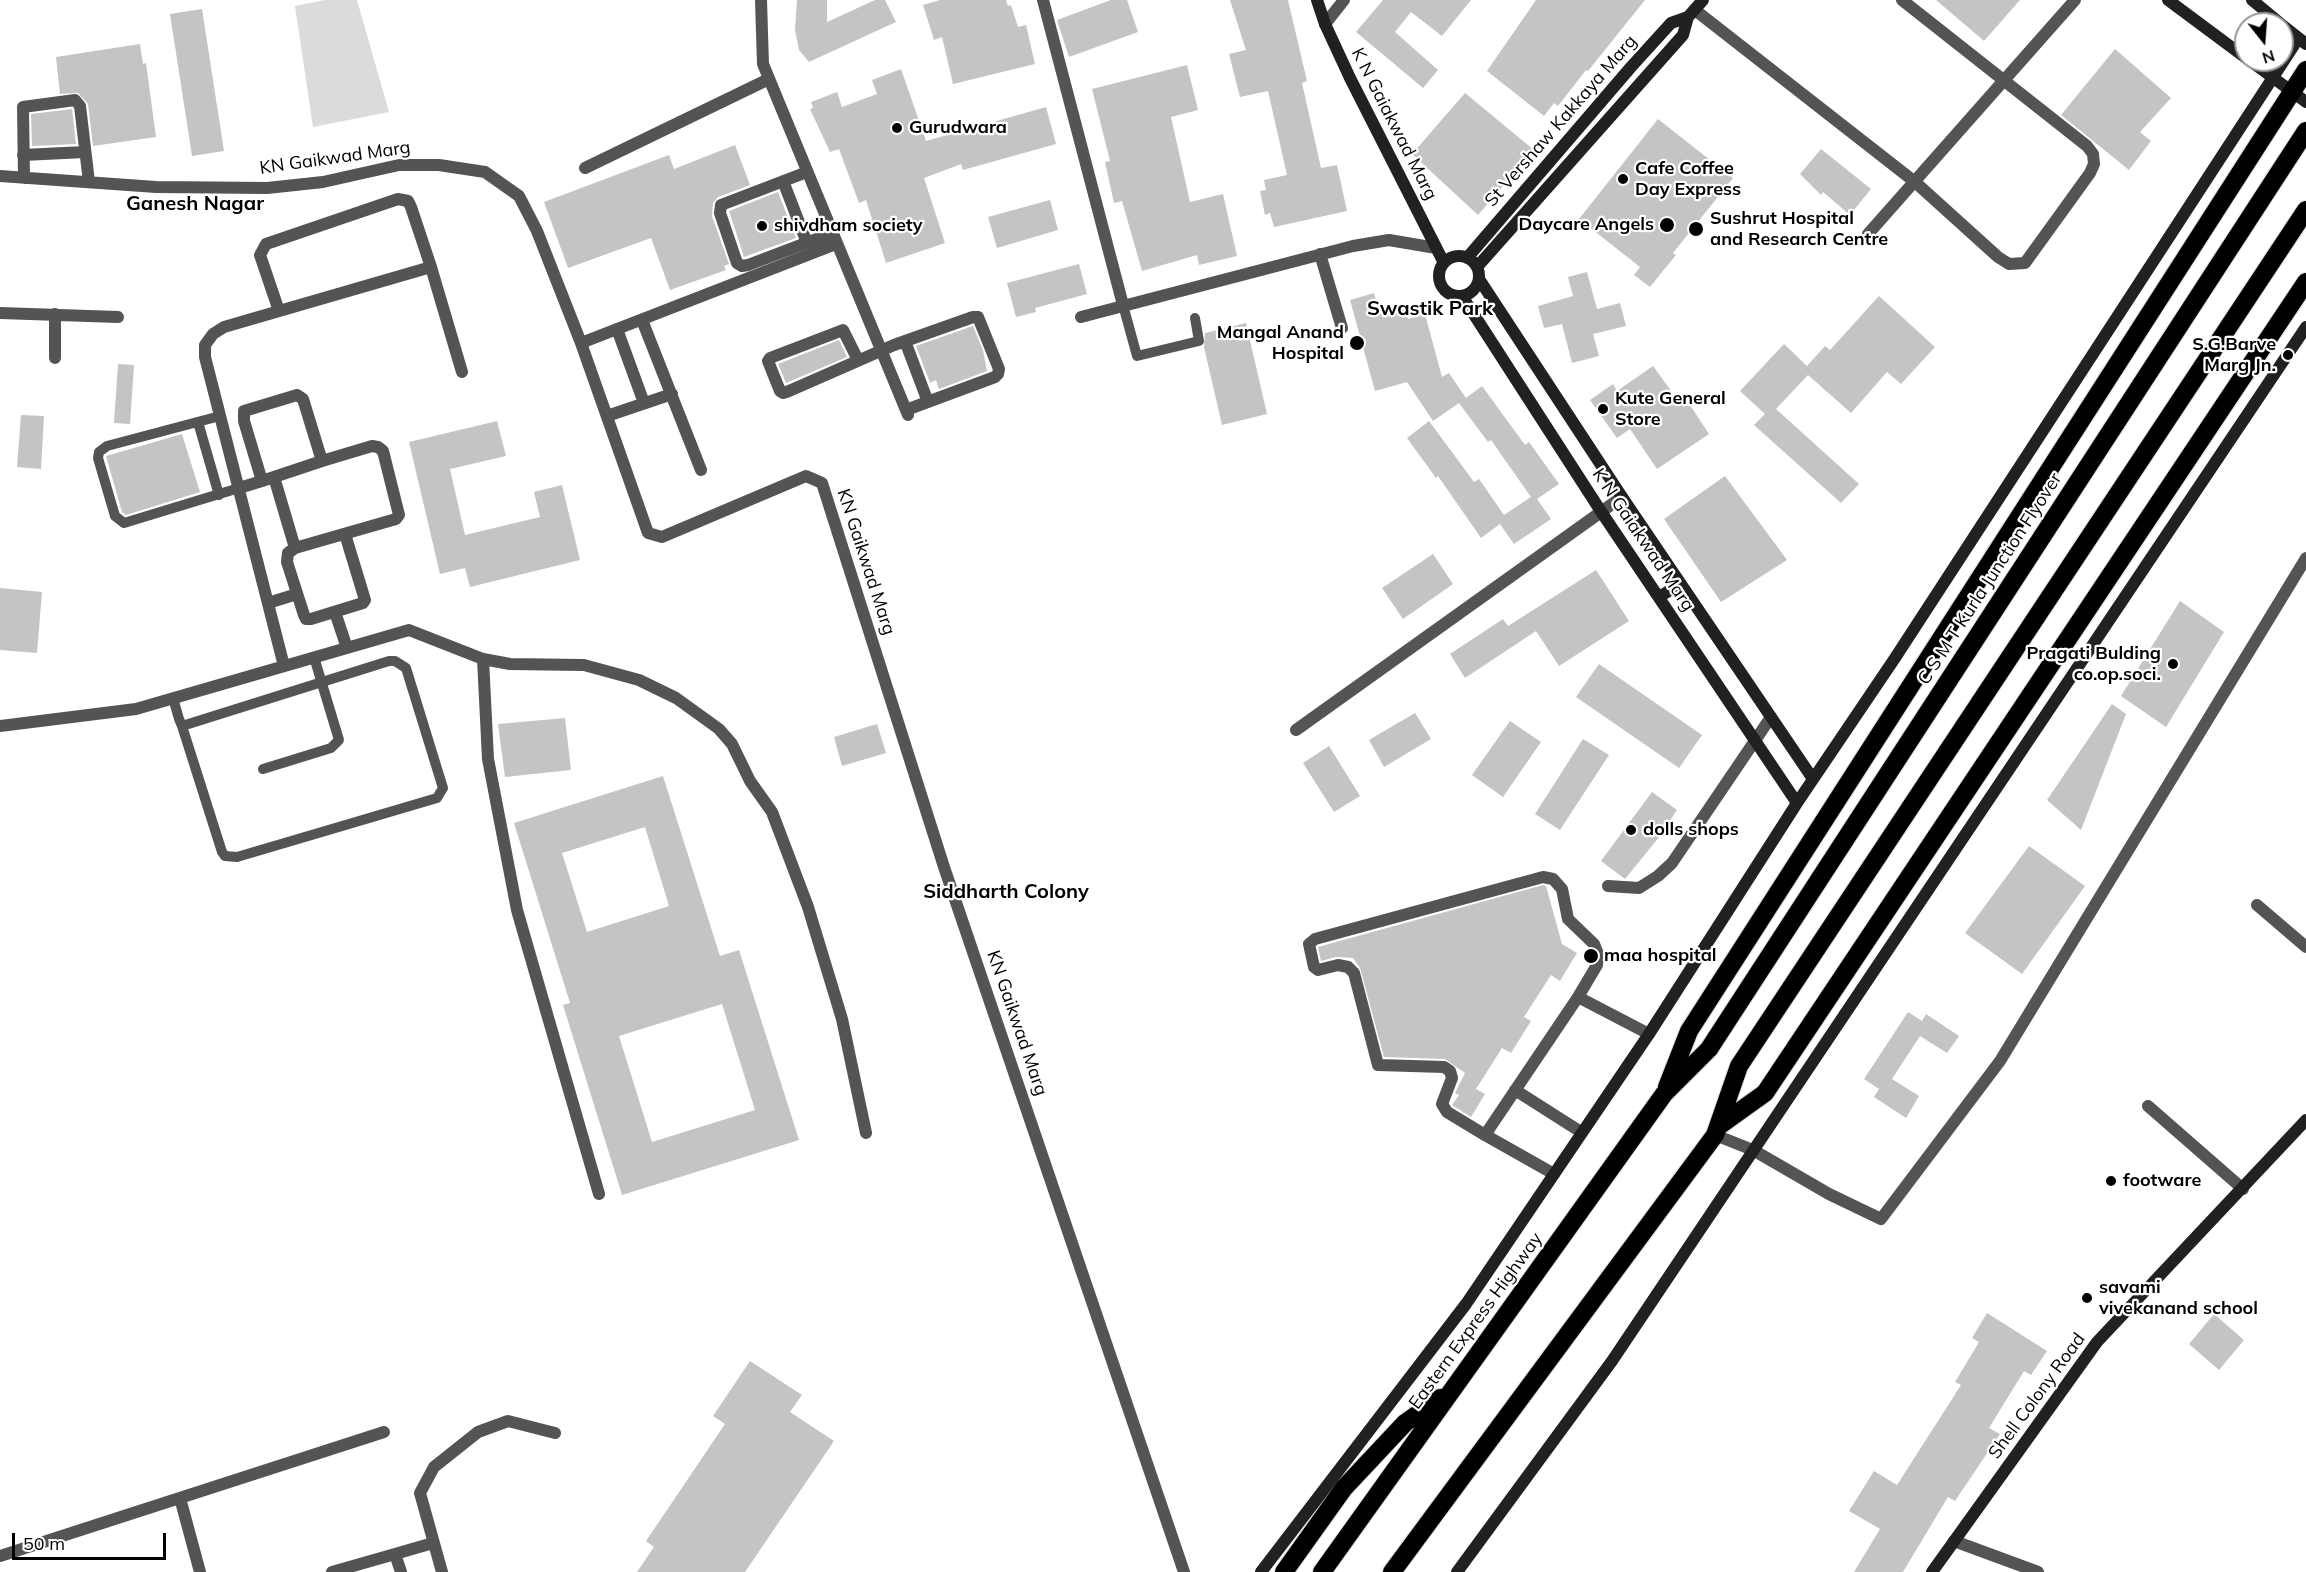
<!DOCTYPE html>
<style>
body{margin:0}
#map{position:relative;width:2306px;height:1572px;overflow:hidden;background:#fff;font-family:Mulish,sans-serif}
canvas{display:block}
.north{position:absolute;left:2234px;top:12px;width:60px;height:60px;box-sizing:border-box;background:#fff;border:2px solid #999;border-radius:50%;rotate:163deg;font-size:16px;font-weight:700;line-height:24px;text-align:center;color:#000}
.north::after{content:'';display:block;margin:auto;width:21px;height:27px;background:#000;clip-path:polygon(50% 0,100% 100%,50% 72%,0 100%)}
.scale{position:absolute;left:12px;top:1533px;width:154px;height:27px;box-sizing:border-box;border:3px solid #000;border-top:0;padding-left:8px;font-size:18px;line-height:21px;white-space:nowrap;color:#000;-webkit-text-stroke:4px #fff;paint-order:stroke}
</style>
<div id="map">
<canvas width="2306" height="1572"></canvas>
<div class="north">N</div>
<div class="scale">50 m</div>
</div>
<script>
const g = document.querySelector('canvas').getContext('2d');
g.lineJoin = 'round';
function fill(path, color) { g.fillStyle = color; g.fill(path, 'evenodd'); }
const poly = rows => new Path2D(rows.map(r => 'M' + r).join(''));
function trace(path, color, width, dash) { g.strokeStyle = color; g.lineWidth = width; g.lineCap = dash ? 'butt' : 'round'; g.setLineDash(dash || []); g.stroke(path); }
function drawText(font, color, halo, rows, align = 'center') {
  g.font = font + ' Mulish,sans-serif'; g.lineWidth = 4.5; g.setLineDash([]); g.textBaseline = 'middle'; g.strokeStyle = halo; g.fillStyle = color; for (const [text, x, y, turn = 0] of rows) {
    g.save(); g.translate(x, y); g.rotate((+turn || 0) * Math.PI / 180); g.textAlign = isNaN(turn) ? turn : align; if (halo) g.strokeText(text, 0, 0); g.fillText(text, 0, 0); g.restore();
  }
}
fill(poly([
 [325,0,357,0,389,112,313,127,295,6]
]), '#dbdbdb');
fill(poly([
 [797,0,827,0,827,22,875,0,885,0,896,22,809,62,799,50,795,30],
 [940,0,1006,0,1008,6,1011,5,1018,27,1026,25,1035,64,953,84,942,37,934,40,923,5],
 [1111,0,1127,0,1138,32,1069,57,1057,20],
 [1230,0,1288,0,1307,81,1302,83,1321,168,1337,165,1347,211,1274,227,1270,213,1265,215,1260,191,1266,190,1264,180,1287,175,1268,91,1240,97,1229,54,1246,50],
 [1383,0,1471,0,1442,36,1411,12,1395,32,1438,70,1423,88,1356,32],
 [1536,0,1645,0,1588,71,1586,70,1558,106,1554,103,1544,116,1487,71],
 [1936,0,2020,0,1984,41],
 [202,9,224,151,192,156,170,14],
 [140,44,143,64,146,63,156,137,93,146,88,104,78,93,60,94,56,57],
 [2115,49,2171,98,2140,132,2151,141,2129,170,2061,115],
 [1187,65,1198,110,1171,117,1190,202,1223,194,1237,256,1199,265,1197,255,1142,271,1122,201,1114,203,1105,162,1110,161,1092,89],
 [901,69,926,141,1046,107,1056,144,963,170,961,164,924,178,945,243,886,263,866,200,859,203,839,149,830,152,810,109,813,108,811,102,837,92,842,107,877,94,872,80],
 [1465,93,1534,150,1478,215,1412,154],
 [72,109,76,144,32,146,31,114],
 [1658,119,1733,178,1673,253,1676,255,1650,287,1634,275,1640,267,1579,219],
 [735,145,750,185,718,197,713,203,712,216,729,264,724,266,726,270,670,290,651,238,568,268,544,202,669,155,674,169],
 [1821,149,1871,189,1850,215,1823,192,1821,195,1800,174],
 [778,192,796,238,744,257,729,211],
 [1050,200,1058,230,997,248,988,217],
 [1079,264,1087,294,1035,308,1036,312,1016,317,1007,283],
 [1587,272,1597,309,1620,303,1626,326,1593,334,1599,356,1572,363,1562,324,1544,328,1538,306,1573,296,1568,277],
 [1374,293,1379,311,1404,304,1408,319,1425,314,1442,377,1449,373,1466,398,1482,386,1525,445,1529,442,1559,484,1537,499,1551,519,1514,544,1500,524,1481,538,1438,476,1436,478,1407,438,1429,421,1474,482,1479,479,1504,515,1531,497,1491,440,1488,442,1459,403,1433,421,1407,382,1375,391,1350,300],
 [1879,296,1935,347,1901,384,1887,372,1851,413,1808,375,1776,409,1859,484,1841,503,1754,425,1765,414,1740,391,1784,344,1807,366,1825,346,1830,350],
 [1246,323,1267,414,1222,425,1204,347,1205,333],
 [973,326,983,350,987,371,939,389,936,380,930,383,916,346],
 [839,340,847,357,786,383,778,364],
 [118,364,134,365,130,424,114,423],
 [1653,366,1682,406,1688,402,1709,434,1657,469,1630,429,1617,438,1590,400,1613,384,1617,391],
 [21,415,44,416,41,469,17,467],
 [497,421,506,456,450,469,465,535,540,517,534,492,562,485,580,560,470,587,465,568,440,574,409,442],
 [182,434,200,492,126,515,122,512,106,456],
 [1725,476,1787,560,1721,602,1664,519],
 [1433,554,1453,584,1403,619,1382,588],
 [1596,570,1629,621,1559,666,1536,631,1465,678,1450,654,1503,619,1508,626],
 [0,588,42,592,37,653,0,650],
 [2180,601,2224,632,2166,727,2121,696],
 [1599,664,1702,735,1679,768,1576,697],
 [2112,704,2126,714,2081,830,2047,800],
 [1415,713,1431,739,1384,767,1369,740],
 [565,718,571,770,505,777,498,724],
 [1510,721,1541,742,1503,797,1472,775],
 [877,724,886,753,842,766,834,737],
 [1583,739,1609,755,1560,830,1535,814],
 [1329,746,1360,796,1334,812,1303,763],
 [663,776,720,956,739,950,799,1140,622,1195,563,1005,570,1003,514,823],
 [645,827,669,906,587,932,562,853],
 [722,1004,755,1110,652,1142,619,1036],
 [1652,792,1677,810,1660,836,1625,879,1601,861],
 [2029,846,2085,886,2022,974,1965,933],
 [1543,885,1546,886,1562,944,1577,953,1560,981,1551,975,1524,1017,1531,1021,1511,1053,1502,1048,1476,1089,1485,1094,1471,1117,1452,1105,1459,1095,1455,1093,1465,1073,1445,1059,1384,1057,1360,968,1353,958,1336,957,1321,961,1318,947],
 [1908,1012,1922,1021,1926,1014,1959,1036,1947,1053,1920,1036,1892,1079,1919,1096,1906,1118,1874,1097,1879,1089,1864,1079],
 [1987,1313,2047,1351,2031,1375,2024,1371,1989,1428,2000,1434,1955,1501,1948,1497,1903,1572,1854,1572,1880,1529,1849,1511,1874,1471,1897,1485,1961,1385,1955,1382,1979,1342,1972,1338],
 [2214,1314,2244,1340,2219,1370,2189,1344],
 [750,1361,802,1395,790,1412,834,1441,745,1572,637,1572,654,1547,646,1541,725,1424,713,1416]
]), '#c4c4c4');
const highway = poly([
 [1667,1087,1689,1031,2306,70],
 [1719,1126,1765,1093,2306,282],
 [1284,1572,1344,1488,1405,1423,1440,1398],
 [1322,1572,1664,1094,1709,1049,2306,131],
 [1392,1572,1715,1135,1739,1066,2306,210]
]);
trace(highway, '#dbdbdb', 20);
trace(poly([
 [1123,305,1137,356,1199,341,1195,318],
 [220,416,107,446,99,452,98,458,115,516,124,523,239,488],
 [198,422,219,495],
 [173,698,179,719,182,726,222,852,225,856,237,857,437,798,443,788,406,668,395,661,389,661,182,726],
 [263,769,331,748,339,740,314,657]
]), '#545454', 10);
trace(poly([
 [761,0,763,64,908,415],
 [1043,0,1123,305],
 [1695,10,1915,182,1998,257,2009,264,2025,263,2090,173,2094,164,2093,154,2087,146,1902,0],
 [1325,24,1344,0],
 [23,155,85,152],
 [585,168,769,79],
 [807,172,721,205,720,213,737,263,742,266,748,265,832,233],
 [0,176,156,187,267,188,323,182,399,165,439,165,485,172,519,196,537,231,581,343,648,533,662,537,806,476,822,483,944,867,1184,1572],
 [24,178,23,107,75,100,80,106,89,182],
 [783,181,807,243],
 [1868,234,2075,0],
 [1320,254,1342,328],
 [279,311,260,255,266,244,398,199,408,201,411,207,431,267],
 [0,313,118,317],
 [1081,317,1353,246,1389,240,1436,248],
 [642,320,701,470],
 [617,329,644,403],
 [905,341,928,402],
 [581,343,836,244],
 [55,358,55,314],
 [858,360,843,330,770,358,768,361,780,391,783,393,789,391,894,345,973,317,978,317,999,369,998,374,995,377,906,410],
 [297,395,303,399,322,461,262,481,244,421,244,411,297,395],
 [607,416,672,394],
 [274,477,295,548,396,519,399,515,383,451,378,447,372,446,322,461],
 [239,488,262,481],
 [295,548,288,553,287,562,304,615,306,619,311,619,363,603,365,600,345,534],
 [268,603,297,594],
 [335,612,347,648],
 [483,659,488,759,517,910,599,1194],
 [284,666,205,357,205,345,213,334,224,327,431,267,462,372],
 [0,726,136,709,409,630,483,659,510,664,584,665,639,680,676,698,719,729,732,744,750,781,772,812,808,907,842,1019,866,1133],
 [1296,730,1622,497],
 [1608,886,1639,888,1658,876,1672,863,1771,717],
 [2257,905,2306,947],
 [1578,997,1485,1135,1447,1112,1442,1104,1452,1078,1450,1071,1444,1067,1378,1065,1354,973,1348,967,1338,965,1318,970,1314,967,1309,944,1315,939,1543,877,1553,879,1562,889,1568,919,1594,944,1598,954,1597,965,1578,997,1649,1034],
 [1515,1090,1581,1132],
 [2148,1106,2243,1189],
 [1485,1135,1554,1174],
 [1715,1135,1753,1150,1829,1194,1881,1219,2000,1061,2306,558],
 [180,1498,200,1572],
 [1954,1541,2038,1572],
 [395,1554,433,1543],
 [0,1556,384,1432],
 [332,1572,395,1554,401,1572],
 [442,1572,420,1493,434,1467,478,1432,508,1421,555,1433]
]), '#545454', 12);
trace(poly([
 [1317,0,1325,24,1350,78,1444,263],
 [2168,0,2246,58],
 [2252,0,2281,24],
 [2282,25,2306,44],
 [2249,60,2306,102],
 '1439 276a20 20 0 1 1 40 0a20 20 0 1 1-40 0Z',
 [1467,258,1631,67,1671,23,1688,17],
 [1477,267,1683,35,1688,17,1703,0],
 [1479,279,1622,497,1813,779],
 [1462,296,1602,513,1797,803],
 [1659,597,1680,584],
 [1261,1572,1466,1304,1649,1034,1797,803,1895,658,2298,39],
 [1457,1572,1612,1361,2306,327],
 [1932,1572,2097,1342,2306,1120]
]), '#212121', 12);
trace(highway, '#000', 18);
for (const [x, y, r, color] of [
 [897,128,6,"#000"],
 [1623,179,6,"#000"],
 [1667,225,8,"#000"],
 [762,226,6,"#000"],
 [1696,229,8,"#000"],
 [1357,343,8,"#000"],
 [2288,355,6,"#000"],
 [1603,409,6,"#000"],
 [2173,664,6,"#000"],
 [1631,830,6,"#000"],
 [1591,956,8,"#000"],
 [2111,1181,6,"#000"],
 [2087,1298,6,"#000"]
]) { const dot = new Path2D(); dot.arc(x, y, r, 0, 2 * Math.PI); g.fillStyle = color; g.fill(dot); trace(dot, '#fff', 2); }
drawText('18px', '#000', '#fff', [
 ["St Vershaw Kakkaya Marg",1561,121,-49],
 ["K N Gaiakwad Marg",1394,124,63],
 ["KN Gaikwad Marg",335,158,-8],
 ["K N Gaiakwad Marg",1643,540,56],
 ["KN Gaikwad Marg",866,562,72],
 ["C S M T Kurla Junction Flyover",1990,579,-57],
 ["KN Gaikwad Marg",1017,1023,71],
 ["Eastern Express Highway",1476,1321,-54],
 ["Shell Colony Road",2037,1396,-54]
]);
drawText('bold 18px', '#000', '#fff', [
 ["Gurudwara",909,128],
 ["Cafe Coffee",1635,169],
 ["Day Express",1635,190],
 ["Sushrut Hospital",1710,219],
 ["and Research Centre",1710,240],
 ["Daycare Angels",1654,225,"right"],
 ["shivdham society",774,226],
 ["Mangal Anand",1344,333,"right"],
 ["Hospital",1344,354,"right"],
 ["S.G.Barve",2276,345,"right"],
 ["Marg Jn.",2276,366,"right"],
 ["Kute General",1615,399],
 ["Store",1615,420],
 ["Pragati Bulding",2161,654,"right"],
 ["co.op.soci.",2161,675,"right"],
 ["dolls shops",1643,830],
 ["maa hospital",1604,956],
 ["footware",2123,1181],
 ["savami",2099,1288],
 ["vivekanand school",2099,1309]
], 'left');
drawText('bold 20px', '#000', '#fff', [
 ["Ganesh Nagar",195,204],
 ["Swastik Park",1430,309],
 ["Siddharth Colony",1006,892]
]);
</script>
